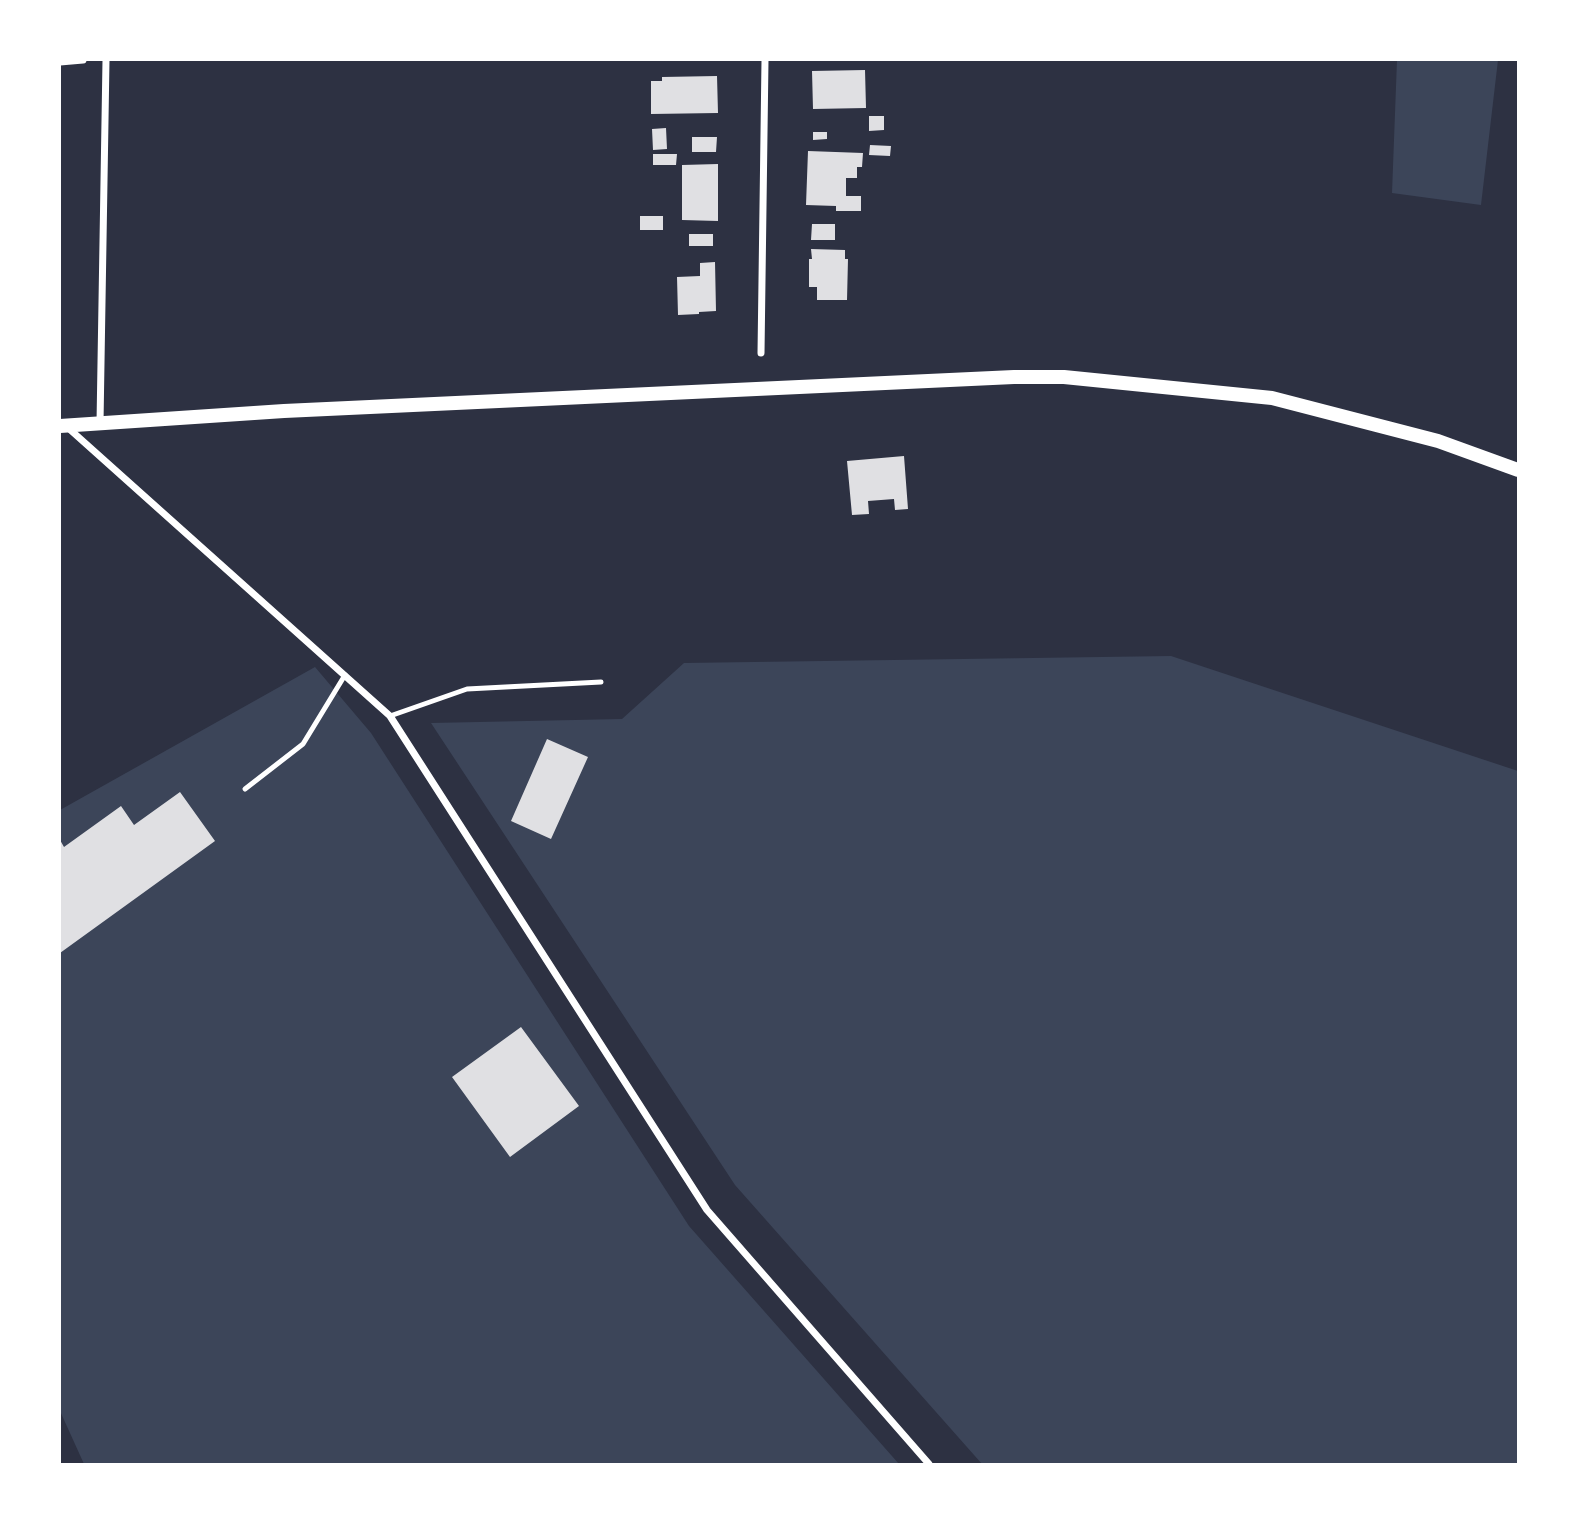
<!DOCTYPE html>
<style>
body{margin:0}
#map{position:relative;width:1578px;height:1524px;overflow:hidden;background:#2d3142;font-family:"Titillium Web",sans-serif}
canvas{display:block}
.frame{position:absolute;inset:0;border:61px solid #fff;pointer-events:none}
</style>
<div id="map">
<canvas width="1578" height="1524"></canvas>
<div class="frame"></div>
</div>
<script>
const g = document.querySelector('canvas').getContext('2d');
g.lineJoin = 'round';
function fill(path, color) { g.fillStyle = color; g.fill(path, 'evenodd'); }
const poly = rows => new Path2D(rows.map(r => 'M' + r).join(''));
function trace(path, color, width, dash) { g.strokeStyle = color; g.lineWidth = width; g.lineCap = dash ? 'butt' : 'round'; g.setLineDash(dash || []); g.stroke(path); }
fill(poly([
 [1397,60,1498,60,1481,205,1392,193],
 [1171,656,1518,771,1518,1464,982,1464,735,1185,431,723,622,719,684,663],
 [315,667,371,733,689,1226,899,1464,84,1464,60,1411,60,810]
]), '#3c4559');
fill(poly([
 [865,70,866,108,813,109,812,71],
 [717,76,718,113,651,114,651,81,662,81,662,77],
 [869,116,884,116,884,130,869,131],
 [666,128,667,149,653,150,652,129],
 [813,132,827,132,827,139,813,140],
 [692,137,717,137,716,152,692,152],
 [870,145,891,146,890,156,869,155],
 [808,151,863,153,862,167,857,167,857,178,846,178,846,196,861,196,861,211,836,211,836,206,806,205],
 [653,154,677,154,676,165,653,165],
 [718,164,718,221,682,220,682,165],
 [640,216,663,216,663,230,640,230],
 [812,224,835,224,835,240,811,240],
 [689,234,713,234,713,246,689,246],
 [811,249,845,250,845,259,848,259,847,300,817,300,817,287,809,287,809,259,812,259],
 [715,262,716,311,699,312,699,314,678,315,677,277,700,276,700,263],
 [904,456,908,509,895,510,894,499,868,501,869,514,852,515,847,461],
 [547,739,588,757,551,839,511,821],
 [180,792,215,841,60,953,60,840,64,847,121,806,134,825],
 [521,1027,579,1106,510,1157,452,1077]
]), '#e0e0e3');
trace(poly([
 [390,716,467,689,601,682],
 [245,789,303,744,345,675]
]), '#fff', 5);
trace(poly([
 [60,62,83,60],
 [761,353,765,60],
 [100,423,106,60],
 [66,426,390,716,707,1210,929,1464]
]), '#fff', 7);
trace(poly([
 [60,426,284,411,1014,377,1064,377,1272,398,1438,441,1518,470]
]), '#fff', 14);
</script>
